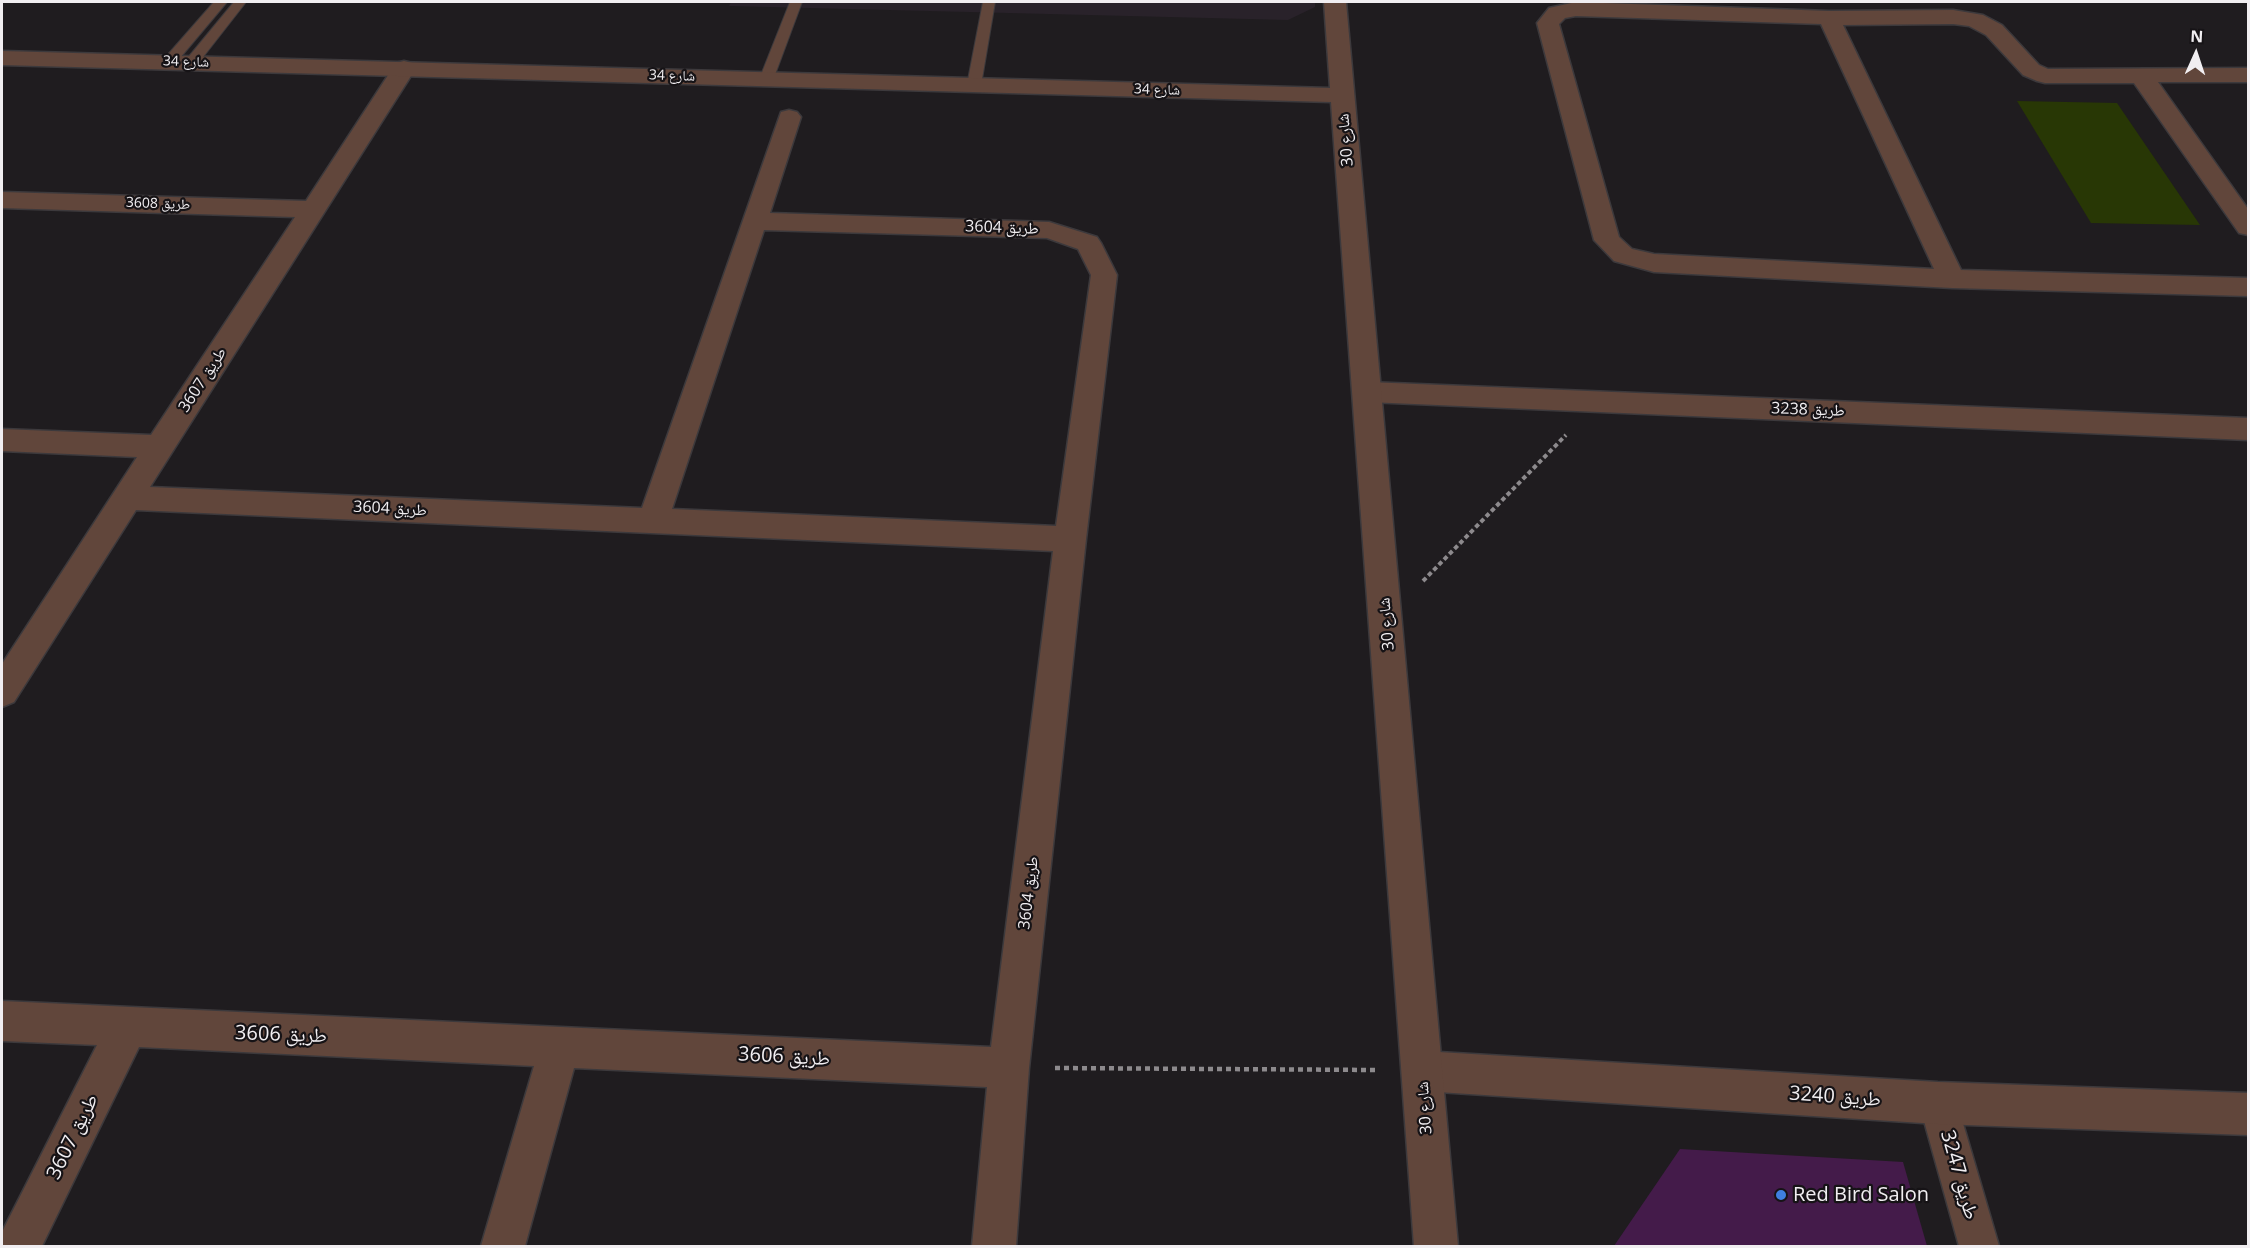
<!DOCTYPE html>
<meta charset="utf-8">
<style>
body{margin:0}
#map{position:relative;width:2250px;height:1248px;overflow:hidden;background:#1f1c1f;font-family:"Open Sans",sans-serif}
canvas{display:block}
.frame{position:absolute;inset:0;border:3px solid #f1eef1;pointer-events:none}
.north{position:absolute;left:2166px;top:24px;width:60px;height:60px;-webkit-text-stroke:4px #161316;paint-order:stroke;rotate:3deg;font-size:16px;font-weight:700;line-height:24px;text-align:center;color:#f1eef1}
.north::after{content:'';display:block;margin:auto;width:21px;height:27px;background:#f1eef1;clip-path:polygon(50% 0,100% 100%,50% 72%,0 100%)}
</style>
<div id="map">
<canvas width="2250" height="1248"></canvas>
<div class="frame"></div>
<div class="north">N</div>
</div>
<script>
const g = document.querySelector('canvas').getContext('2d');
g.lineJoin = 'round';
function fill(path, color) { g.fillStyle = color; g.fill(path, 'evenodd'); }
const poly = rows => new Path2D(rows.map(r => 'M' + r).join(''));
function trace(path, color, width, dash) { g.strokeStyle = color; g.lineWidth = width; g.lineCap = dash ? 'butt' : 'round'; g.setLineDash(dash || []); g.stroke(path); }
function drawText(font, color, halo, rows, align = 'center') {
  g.font = font + ' "Open Sans","Noto Naskh Arabic",sans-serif'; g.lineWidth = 4.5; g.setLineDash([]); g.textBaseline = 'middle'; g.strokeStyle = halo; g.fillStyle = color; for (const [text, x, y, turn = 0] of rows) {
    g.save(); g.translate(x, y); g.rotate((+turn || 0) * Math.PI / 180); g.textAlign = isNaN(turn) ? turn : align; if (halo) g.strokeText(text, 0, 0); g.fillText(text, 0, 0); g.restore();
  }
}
fill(poly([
 [731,2,1315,2,1315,7,1288,20,729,6]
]), '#29222a');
fill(poly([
 [2017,101,2117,103,2200,225,2091,223]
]), '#283705');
fill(poly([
 [1680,1149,1903,1162,1927,1246,1614,1246]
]), '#441b4a');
const service = poly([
 [214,2,227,2,174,65,164,65,162,62,164,59,214,2],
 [234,2,246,2,196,66,186,66,184,63,186,60,234,2],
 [790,2,802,2,773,80,766,84,761,83,759,80,790,2],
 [983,2,995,2,981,85,974,89,967,85,983,2]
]);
const pedestrian = poly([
 [1938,1084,1951,1090,1957,1103,1999,1246,1959,1246,1919,1103,1925,1090,1938,1084]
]);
const minor = poly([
 [1576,2,1829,11,1953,10,1983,15,2002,25,2039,65,2048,69,2248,68,2248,82,2158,82,2248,209,2248,235,2239,233,2134,83,2045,83,2037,81,2023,75,1986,35,1969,26,1953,24,1843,25,1961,270,2248,278,2248,296,1952,288,1654,272,1614,261,1594,240,1537,23,1549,8,1576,2],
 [1576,16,1821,24,1934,269,1654,254,1632,249,1619,237,1559,24,1565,18,1576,16],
 [404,61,412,63,416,68,150,487,642,508,781,112,789,110,797,112,801,117,770,213,1049,222,1097,237,1101,243,1117,275,1086,539,1029,1068,1016,1246,972,1246,987,1087,574,1068,525,1246,481,1246,534,1066,139,1047,42,1246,2,1246,3,1230,97,1045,2,1041,2,1001,991,1047,1053,551,136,510,14,702,2,707,2,664,137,457,2,451,2,429,151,435,295,217,2,208,2,192,306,201,396,63,404,61],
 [764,230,1047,238,1078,249,1091,275,1056,526,672,509,764,230],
 [1368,382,2248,418,2248,440,1368,402,1358,399,1354,392,1358,385,1368,382],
 [1422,1051,1938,1082,2248,1093,2248,1135,1938,1124,1422,1091,1408,1085,1402,1071,1408,1057,1422,1051]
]);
const tertiary = poly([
 [1324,2,1346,2,1458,1246,1414,1246,1331,102,2,65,2,51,1330,88,1324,2]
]);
trace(service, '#3c393c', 2);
trace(pedestrian, '#3c393c', 3);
trace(minor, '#3c393c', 3);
trace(tertiary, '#3c393c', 3);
trace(poly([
 [1423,581,1566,435]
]), '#8d8a8d', 4, [4.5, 3]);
trace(poly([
 [1055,1068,1377,1070]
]), '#8d8a8d', 4.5, [5, 4]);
fill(service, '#61463b');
fill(pedestrian, '#61463b');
fill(minor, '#61463b');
fill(tertiary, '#61463b');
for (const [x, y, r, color] of [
 [1781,1195,6,"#3f7fe0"]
]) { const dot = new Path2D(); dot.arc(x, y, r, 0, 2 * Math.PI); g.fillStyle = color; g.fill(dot); trace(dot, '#161316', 2); }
drawText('14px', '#f1eef1', '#161316', [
 ["شارع 34",186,62,2],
 ["شارع 34",672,76,2],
 ["شارع 34",1157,90,2],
 ["طريق 3608",158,204,2]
]);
drawText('16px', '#f1eef1', '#161316', [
 ["شارع 30",1346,140,-95],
 ["طريق 3604",1002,228,2],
 ["طريق 3607",203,380,-57],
 ["طريق 3238",1808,410,2],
 ["طريق 3604",390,509,3],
 ["شارع 30",1387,624,-95],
 ["طريق 3604",1029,893,-83],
 ["شارع 30",1425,1108,-94]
]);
drawText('20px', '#f1eef1', '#161316', [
 ["طريق 3606",281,1035,2],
 ["طريق 3606",784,1057,3],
 ["طريق 3240",1835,1097,4],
 ["طريق 3607",73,1137,-64],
 ["طريق 3247",1959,1175,74]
]);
drawText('20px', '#f1eef1', '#161316', [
 ["Red Bird Salon",1793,1195]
], 'left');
</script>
